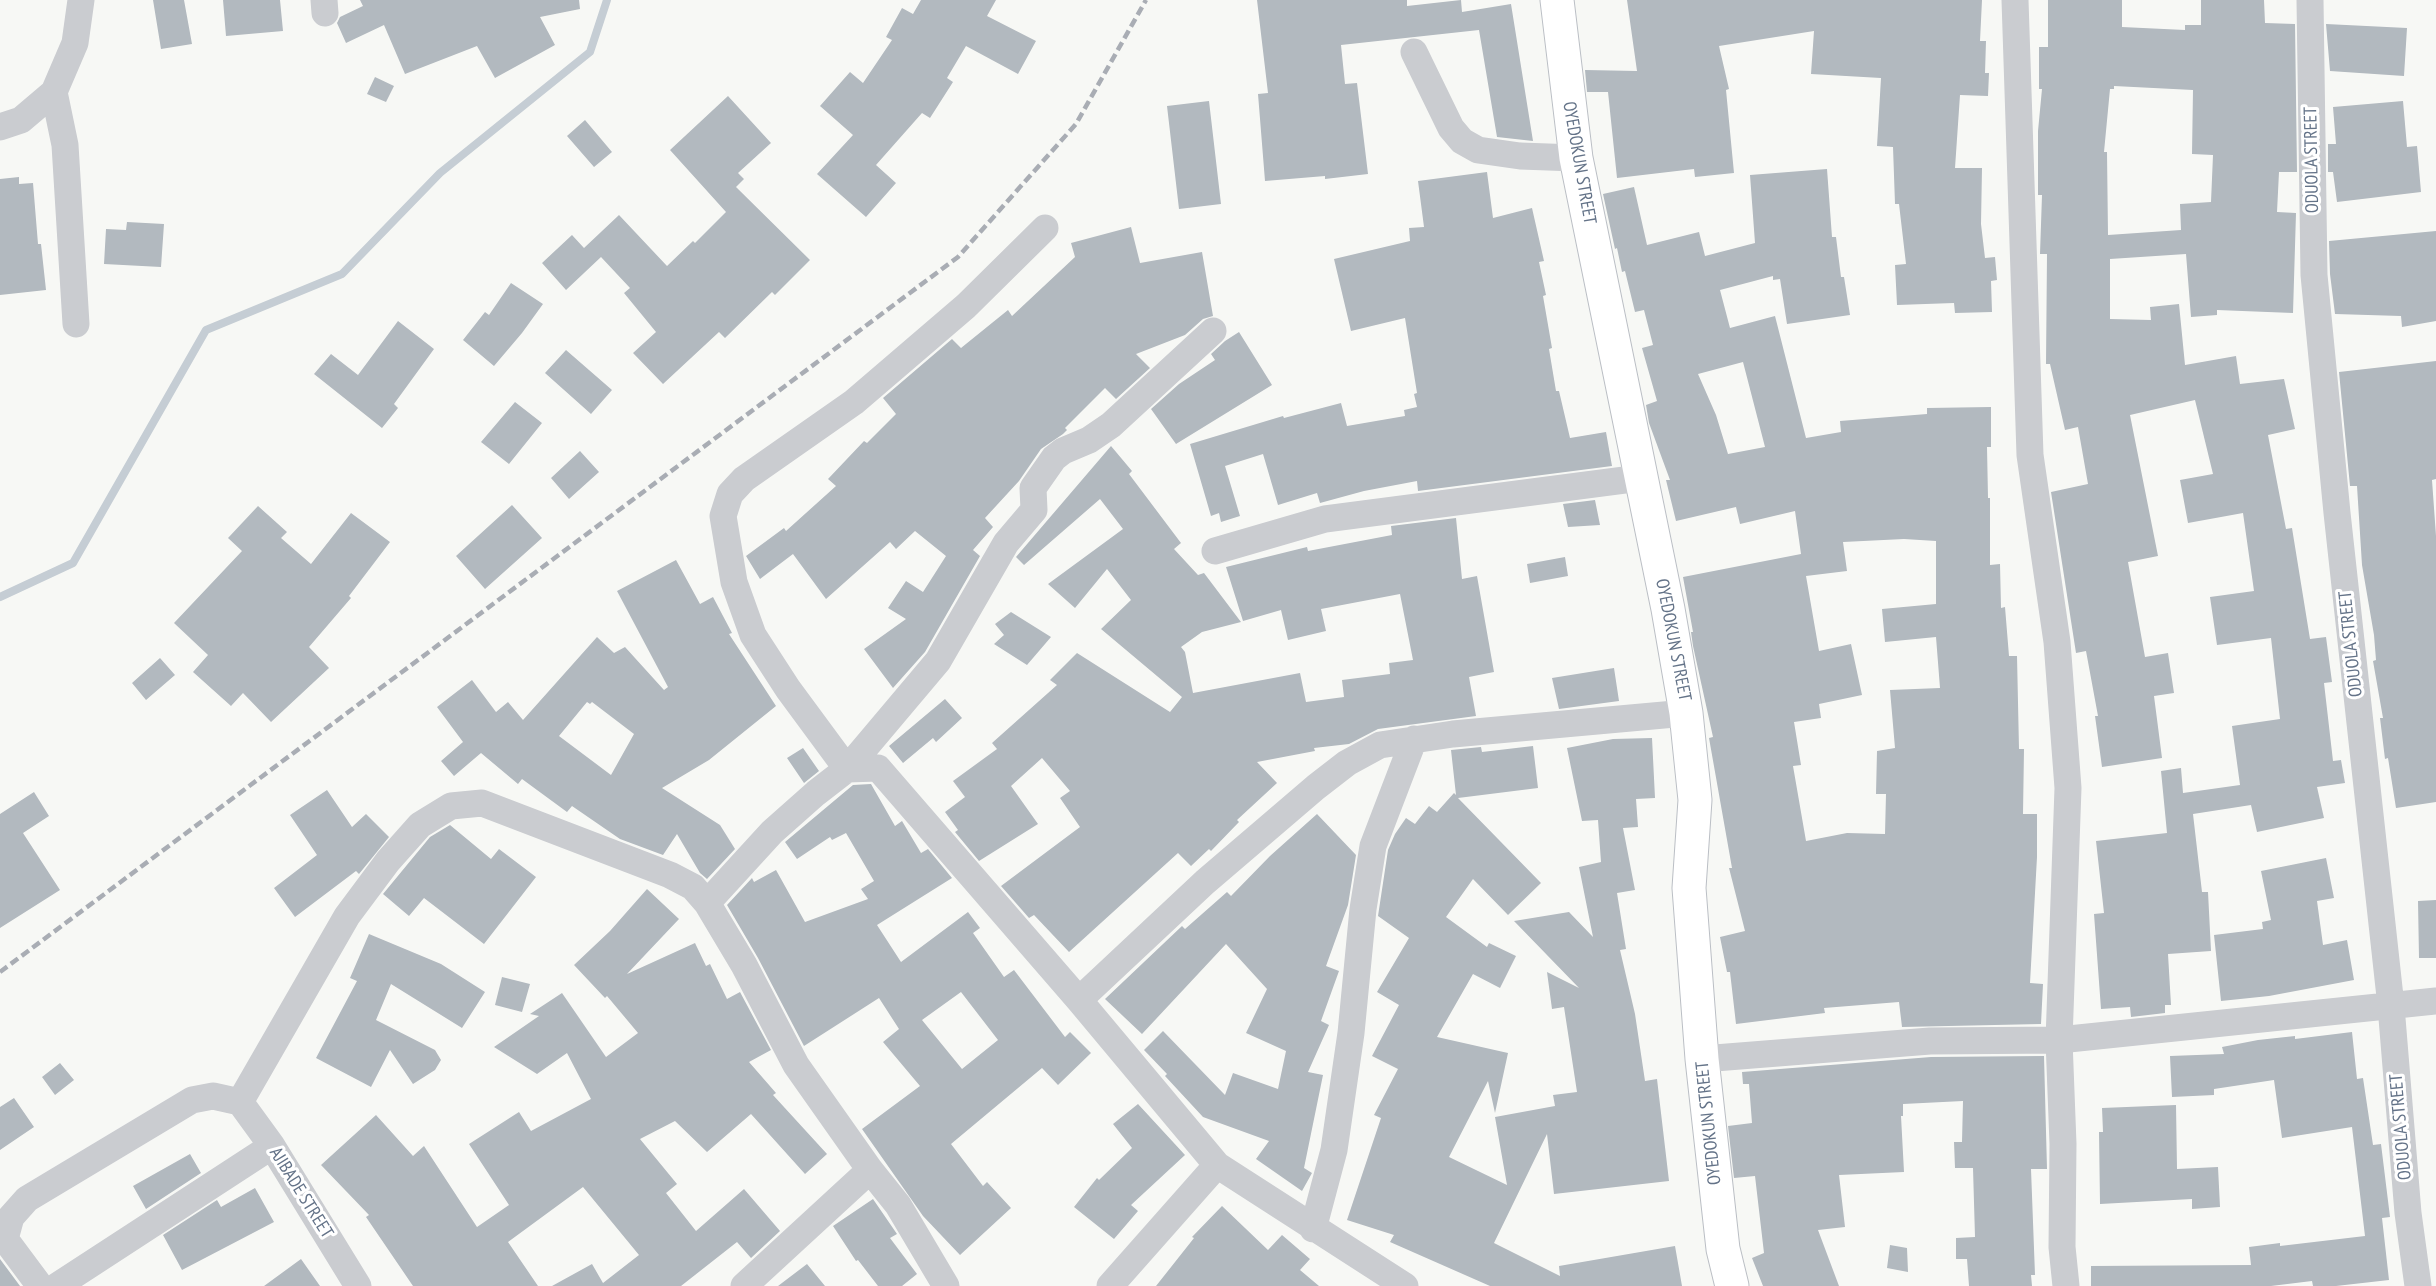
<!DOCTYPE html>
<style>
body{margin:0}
canvas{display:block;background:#f7f8f5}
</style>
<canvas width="2436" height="1286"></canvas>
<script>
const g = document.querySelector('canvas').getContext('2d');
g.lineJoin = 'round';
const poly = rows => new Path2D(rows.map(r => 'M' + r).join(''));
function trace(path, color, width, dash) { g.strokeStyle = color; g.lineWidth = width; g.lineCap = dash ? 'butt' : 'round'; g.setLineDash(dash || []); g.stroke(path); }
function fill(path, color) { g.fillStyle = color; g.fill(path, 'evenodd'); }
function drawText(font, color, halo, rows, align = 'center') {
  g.font = font + ' "PT Sans Narrow",sans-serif'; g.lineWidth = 6; g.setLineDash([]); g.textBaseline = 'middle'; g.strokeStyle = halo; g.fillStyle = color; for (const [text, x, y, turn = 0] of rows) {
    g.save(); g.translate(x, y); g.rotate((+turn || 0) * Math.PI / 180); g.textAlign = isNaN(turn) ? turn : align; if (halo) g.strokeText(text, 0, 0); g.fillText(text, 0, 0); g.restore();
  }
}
trace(poly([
 [0,597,73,563,206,330,342,274,440,173,590,52,607,0]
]), '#c5cdd4', 8);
fill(poly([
 [153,0,184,0,192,44,161,49],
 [223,0,280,0,283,31,226,36],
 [360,0,579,0,580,9,540,17,555,45,495,78,477,46,405,74,384,25,346,43,337,23,340,17,363,6],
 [921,0,996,0,987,16,1036,41,1018,74,966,46,947,78,953,82,930,118,922,113,876,165,896,183,866,217,817,174,853,135,820,106,850,72,863,83,892,40,886,37,902,8,913,14],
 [1257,0,1407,0,1407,6,1461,0,1462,12,1511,4,1533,141,1497,137,1479,30,1341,45,1345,84,1357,83,1368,174,1325,179,1325,176,1265,181,1258,94,1268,93],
 [1627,0,1982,0,1980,41,1986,41,1985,73,1989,73,1988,96,1960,95,1955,168,1982,168,1981,224,1985,258,1995,257,1997,280,1991,281,1992,312,1955,313,1954,303,1897,305,1895,265,1906,264,1899,204,1895,204,1893,147,1877,146,1881,78,1811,74,1814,31,1719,46,1729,89,1726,90,1734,173,1695,177,1694,169,1617,178,1608,92,1587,92,1585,70,1637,71],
 [2048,0,2122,0,2122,27,2185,30,2185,25,2201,25,2201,0,2264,0,2265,23,2295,24,2297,172,2279,172,2277,212,2296,213,2293,313,2217,310,2217,315,2191,317,2186,254,2110,259,2110,319,2151,320,2150,307,2179,304,2185,365,2236,356,2240,384,2284,379,2295,429,2268,435,2286,529,2292,528,2310,639,2326,637,2332,682,2324,683,2333,761,2341,760,2345,783,2317,787,2324,818,2257,832,2251,805,2193,814,2202,892,2208,892,2211,951,2168,954,2171,1005,2165,1005,2165,1013,2131,1017,2130,1007,2101,1009,2094,914,2104,913,2096,841,2167,833,2161,771,2181,768,2183,793,2240,785,2232,726,2280,719,2271,638,2217,645,2210,597,2254,591,2243,513,2188,523,2180,480,2213,474,2195,400,2130,415,2158,556,2128,562,2145,657,2168,653,2174,693,2154,696,2162,758,2102,767,2095,716,2098,716,2086,651,2076,653,2051,492,2088,484,2078,427,2065,430,2050,364,2046,364,2047,254,2040,254,2042,195,2038,195,2038,131,2042,89,2039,89,2039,47,2048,47],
 [2114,86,2193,90,2192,154,2213,155,2211,202,2180,204,2181,230,2108,235,2107,152,2104,152,2110,89,2114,89],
 [2326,24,2407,28,2404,76,2330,71],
 [375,77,394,86,386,102,367,94],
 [728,96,771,143,738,173,744,179,736,187,810,260,775,295,772,292,725,338,719,332,663,384,633,353,656,332,624,293,630,288,601,257,566,290,542,263,572,235,584,248,619,215,667,266,693,241,695,243,726,212,670,150],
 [1209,101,1221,204,1179,209,1167,106],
 [2403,101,2407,147,2417,146,2421,192,2337,202,2333,172,2328,172,2328,144,2336,144,2333,107],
 [585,120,612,152,594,167,567,136],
 [1827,169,1832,237,1836,237,1841,277,1844,277,1850,315,1787,324,1780,279,1773,280,1773,276,1720,290,1730,328,1775,316,1806,438,1841,432,1840,421,1927,414,1927,408,1991,407,1991,447,1987,447,1988,498,1990,498,1990,565,2000,564,2001,608,2005,607,2009,656,2017,656,2019,749,2024,749,2023,814,2037,814,2037,857,2030,983,2043,984,2041,1024,1902,1027,1899,1002,1824,1008,1825,1013,1736,1024,1730,972,1727,972,1720,937,1745,931,1729,868,1732,868,1709,738,1713,737,1693,646,1691,632,1693,632,1683,577,1801,554,1795,511,1740,524,1736,507,1676,521,1666,480,1670,480,1649,423,1646,405,1657,401,1642,348,1653,345,1644,310,1635,312,1625,271,1622,272,1617,248,1615,249,1603,194,1634,187,1647,245,1699,232,1705,256,1755,243,1750,175],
 [1743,362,1765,447,1728,454,1716,415,1698,374],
 [1904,539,1936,541,1936,604,1882,609,1885,642,1936,637,1940,688,1890,690,1895,748,1877,751,1876,794,1886,794,1885,834,1847,833,1806,841,1793,766,1801,765,1794,722,1821,718,1819,704,1862,695,1851,644,1819,651,1806,576,1847,571,1843,542],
 [1487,172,1493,218,1532,208,1544,261,1539,262,1546,295,1543,296,1552,348,1549,349,1556,391,1559,391,1570,438,1606,432,1612,466,1418,491,1417,481,1364,491,1320,503,1317,493,1278,505,1263,454,1225,466,1240,516,1221,522,1219,513,1211,516,1190,444,1283,416,1284,418,1341,403,1347,426,1405,416,1404,410,1417,407,1414,394,1417,393,1405,318,1351,331,1334,259,1410,241,1409,228,1424,227,1418,181],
 [19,177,19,184,33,183,38,244,41,244,46,290,0,295,0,179],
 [127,222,164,224,161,267,104,264,106,229,126,230],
 [1131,227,1140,263,1202,252,1213,316,1203,319,1185,335,1136,354,1150,368,1116,399,1105,388,1065,428,1067,430,1063,434,1041,449,1019,481,985,518,993,527,973,550,980,556,925,652,893,688,864,649,906,619,888,608,906,581,923,592,946,556,915,531,896,549,890,542,826,599,793,554,760,579,746,556,784,528,786,531,836,486,828,479,864,441,867,443,896,414,883,398,952,339,961,348,1008,310,1012,316,1075,257,1071,243],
 [2436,231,2436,321,2402,327,2401,316,2335,314,2330,274,2329,241],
 [511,283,543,304,522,333,494,366,463,340,485,312,489,315],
 [398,321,434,349,394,404,398,408,382,428,314,374,331,354,358,375],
 [1239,332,1272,385,1176,444,1151,409,1179,384,1215,360,1211,354,1225,341],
 [566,350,612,390,591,414,545,373],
 [2436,361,2436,479,2432,480,2436,536,2436,802,2396,808,2388,758,2385,759,2380,718,2383,718,2373,661,2376,660,2374,635,2362,565,2357,486,2350,486,2339,372],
 [515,402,542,423,509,464,481,442],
 [1111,446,1132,471,1129,474,1181,543,1174,549,1198,575,1204,573,1241,622,1202,632,1181,647,1185,652,1193,693,1300,673,1306,702,1344,697,1342,680,1390,674,1389,663,1413,660,1400,594,1321,609,1326,631,1288,640,1281,610,1243,621,1226,567,1307,547,1308,551,1392,535,1391,526,1456,518,1462,579,1477,576,1494,672,1469,677,1476,716,1378,729,1349,744,1314,748,1315,751,1257,762,1277,783,1237,820,1239,822,1211,851,1209,849,1191,866,1178,853,1069,952,1034,915,1029,918,1001,886,1080,827,1060,798,1070,791,1042,758,1011,786,1038,824,979,861,955,832,958,830,945,812,965,797,953,781,997,749,992,743,1057,685,1050,680,1077,653,1170,712,1182,697,1101,629,1131,600,1107,569,1075,608,1048,584,1123,529,1100,499,1024,565,1016,557],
 [580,451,599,472,569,499,551,478],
 [1595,500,1600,525,1568,527,1563,504],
 [512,505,542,538,485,589,456,556],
 [258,506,287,532,281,538,311,564,351,513,390,542,349,596,351,598,309,647,329,668,271,722,243,693,231,706,193,672,208,655,174,623,242,551,228,538],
 [1565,557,1568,576,1530,583,1527,564],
 [676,560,700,604,713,597,732,633,729,634,776,706,709,760,662,788,720,825,735,849,707,879,700,873,677,834,663,855,620,839,572,806,567,812,522,779,518,784,481,753,454,776,441,761,463,742,437,707,472,680,496,712,508,702,523,720,597,637,614,653,625,647,664,690,668,687,617,591],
 [587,702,590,704,592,702,634,734,611,775,559,736],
 [1011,612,1051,637,1027,665,994,644,1004,635,995,624],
 [160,658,175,675,146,700,132,683],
 [1614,668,1619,701,1559,709,1552,678],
 [945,699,962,718,936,742,933,738,903,763,889,746],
 [1652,738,1655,798,1636,799,1638,827,1623,828,1635,890,1617,893,1626,949,1620,950,1635,1014,1645,1081,1657,1079,1669,1181,1554,1194,1547,1134,1494,1243,1560,1276,1559,1266,1675,1246,1682,1286,1490,1286,1390,1242,1394,1235,1347,1220,1381,1118,1374,1115,1398,1069,1372,1056,1399,1005,1377,992,1409,938,1378,916,1388,850,1395,834,1406,818,1415,824,1429,806,1437,812,1454,793,1456,795,1451,750,1481,747,1482,752,1533,746,1538,788,1458,798,1541,883,1508,915,1473,879,1446,917,1487,947,1489,943,1516,956,1500,988,1473,974,1437,1037,1508,1053,1495,1113,1488,1081,1449,1157,1507,1185,1495,1117,1555,1106,1553,1095,1577,1092,1564,1007,1552,1009,1547,972,1579,988,1514,921,1569,912,1593,937,1579,867,1601,862,1598,820,1582,821,1567,748,1613,739],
 [803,748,819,771,804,783,787,758],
 [871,784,895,826,902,821,921,853,928,849,952,878,877,925,901,962,968,912,980,928,973,933,1004,977,1014,970,1065,1037,1070,1032,1091,1053,1058,1085,1042,1068,951,1144,983,1186,987,1182,1011,1208,960,1255,923,1216,862,1129,920,1086,883,1042,899,1029,879,998,804,1046,758,958,727,905,752,878,754,882,776,870,805,922,868,899,861,889,874,881,846,833,832,840,830,837,797,859,785,842,853,785],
 [961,992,998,1040,962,1069,922,1020],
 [327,790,352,827,366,814,389,837,359,874,356,871,295,917,274,888,317,855,290,815],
 [34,792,49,816,23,833,60,890,0,928,0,814],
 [1317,814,1356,855,1348,905,1326,966,1339,971,1321,1021,1329,1025,1308,1072,1323,1075,1304,1168,1312,1173,1302,1191,1256,1159,1269,1141,1203,1117,1165,1076,1167,1074,1144,1050,1163,1031,1225,1095,1233,1073,1278,1089,1286,1051,1246,1033,1267,989,1226,944,1142,1034,1105,999,1182,926,1185,929,1227,892,1231,896,1270,856],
 [450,825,491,859,499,849,536,877,484,944,424,898,409,916,383,894,430,837],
 [2326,858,2334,898,2317,901,2323,945,2347,940,2354,980,2269,996,2221,1001,2214,935,2263,929,2262,922,2271,920,2261,871],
 [647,889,679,919,627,974,695,943,706,966,710,964,727,999,740,992,771,1050,749,1062,776,1093,773,1095,827,1154,805,1174,751,1114,707,1152,675,1121,640,1139,677,1184,666,1193,696,1231,744,1189,780,1231,751,1258,737,1242,681,1286,552,1286,592,1264,603,1283,639,1255,583,1187,508,1242,538,1286,413,1286,366,1217,369,1215,321,1165,376,1115,413,1156,424,1146,477,1227,509,1205,469,1144,519,1112,531,1131,591,1099,567,1053,537,1074,494,1047,539,1016,530,1014,562,993,606,1057,638,1033,607,996,605,998,574,965,610,931],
 [2436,900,2436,958,2419,958,2418,901],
 [369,934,441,964,485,992,462,1028,391,984,376,1020,435,1050,441,1060,435,1070,413,1084,390,1050,371,1087,316,1058,357,981,350,978],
 [502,977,530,984,522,1012,495,1005],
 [2352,1032,2357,1079,2363,1078,2373,1145,2381,1144,2390,1217,2382,1218,2389,1280,2336,1286,2313,1286,2312,1281,2271,1286,2091,1286,2091,1266,2251,1265,2249,1247,2280,1243,2280,1246,2365,1236,2352,1127,2282,1138,2274,1080,2214,1089,2214,1095,2172,1097,2170,1056,2224,1054,2222,1047,2258,1040,2295,1036,2295,1039],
 [2044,1056,2047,1169,2031,1169,2035,1275,2031,1275,2032,1286,1969,1286,1967,1259,1956,1259,1956,1238,1975,1237,1973,1168,1955,1168,1954,1142,1962,1142,1963,1101,1903,1104,1903,1116,1901,1116,1904,1172,1839,1175,1845,1227,1818,1230,1839,1286,1763,1286,1752,1258,1764,1253,1755,1176,1734,1178,1728,1126,1752,1123,1749,1084,1743,1084,1742,1072,1931,1057],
 [60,1063,74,1080,55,1095,42,1077],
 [14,1098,34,1127,0,1150,0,1107],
 [1138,1104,1185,1155,1131,1205,1138,1211,1114,1239,1074,1207,1097,1178,1099,1180,1132,1148,1113,1124],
 [2176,1105,2177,1169,2218,1167,2220,1207,2192,1209,2192,1199,2100,1204,2099,1132,2103,1132,2102,1108],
 [190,1154,201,1173,146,1209,133,1186],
 [255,1188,274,1222,182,1270,163,1235,217,1200,221,1207],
 [873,1199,897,1234,890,1238,917,1274,902,1286,878,1286,858,1260,856,1261,833,1226],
 [1222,1206,1268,1250,1282,1235,1310,1259,1300,1270,1319,1286,1156,1286,1194,1238,1192,1237],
 [1890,1245,1907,1248,1908,1272,1887,1268],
 [0,1259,20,1286,0,1286],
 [301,1259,320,1286,264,1286],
 [807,1264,825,1286,778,1286]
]), '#b2b9bf');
const secondary = poly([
 [1557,0,1576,158,1668,609,1686,713,1695,800,1689,888,1702,1059,1723,1249,1732,1286]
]);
trace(secondary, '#bbbfc5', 35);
trace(poly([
 [324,0,325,13],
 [2015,0,2030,455,2057,642,2068,788,2059,1040,2063,1144,2062,1247,2066,1286],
 [2310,0,2314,275,2337,513,2391,1006,2408,1213,2418,1286],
 [1414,52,1451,128,1462,141,1478,150,1520,156,1576,158],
 [54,92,65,145,76,324],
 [0,127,21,120,54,92,75,43,81,0],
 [1045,228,966,306,854,402,744,479,730,494,723,516,734,582,753,635,788,689,847,769,878,768,1079,1000,1217,1165,1405,1286],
 [1215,551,1325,519,1640,478],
 [707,903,772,832,816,793,847,769,938,661,1006,543,1034,510,1033,488,1054,458,1063,451,1089,440,1111,425,1213,331],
 [1079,1000,1205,882,1316,787,1347,763,1380,745,1453,734,1686,713],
 [1702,1059,1930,1041,2059,1040,2436,1001],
 [240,1102,347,916,388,861,420,825,451,806,482,803,670,875,693,887,707,903,744,965,796,1065,870,1170,898,1205,946,1286],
 [240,1102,272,1146,358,1286],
 [1313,1229,1334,1150,1351,1033,1363,909,1373,846,1414,739],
 [40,1286,5,1239,11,1217,27,1199,192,1100,213,1096,240,1102],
 [57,1286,272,1146],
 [744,1286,870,1170],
 [1110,1286,1217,1165]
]), '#caccd0', 27);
trace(secondary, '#fff', 33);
trace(poly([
 [0,972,958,257,1076,124,1146,0]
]), '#a9adb4', 4.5, [9, 4.5]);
drawText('18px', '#647388', '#fff', [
 ["ODUOLA STREET",2312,160,-91],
 ["OYEDOKUN STREET",1579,163,80],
 ["OYEDOKUN STREET",1673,640,79],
 ["ODUOLA STREET",2351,644,-96],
 ["OYEDOKUN STREET",1709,1123,-96],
 ["ODUOLA STREET",2401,1127,-95],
 ["AJIBADE STREET",301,1193,58]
]);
</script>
